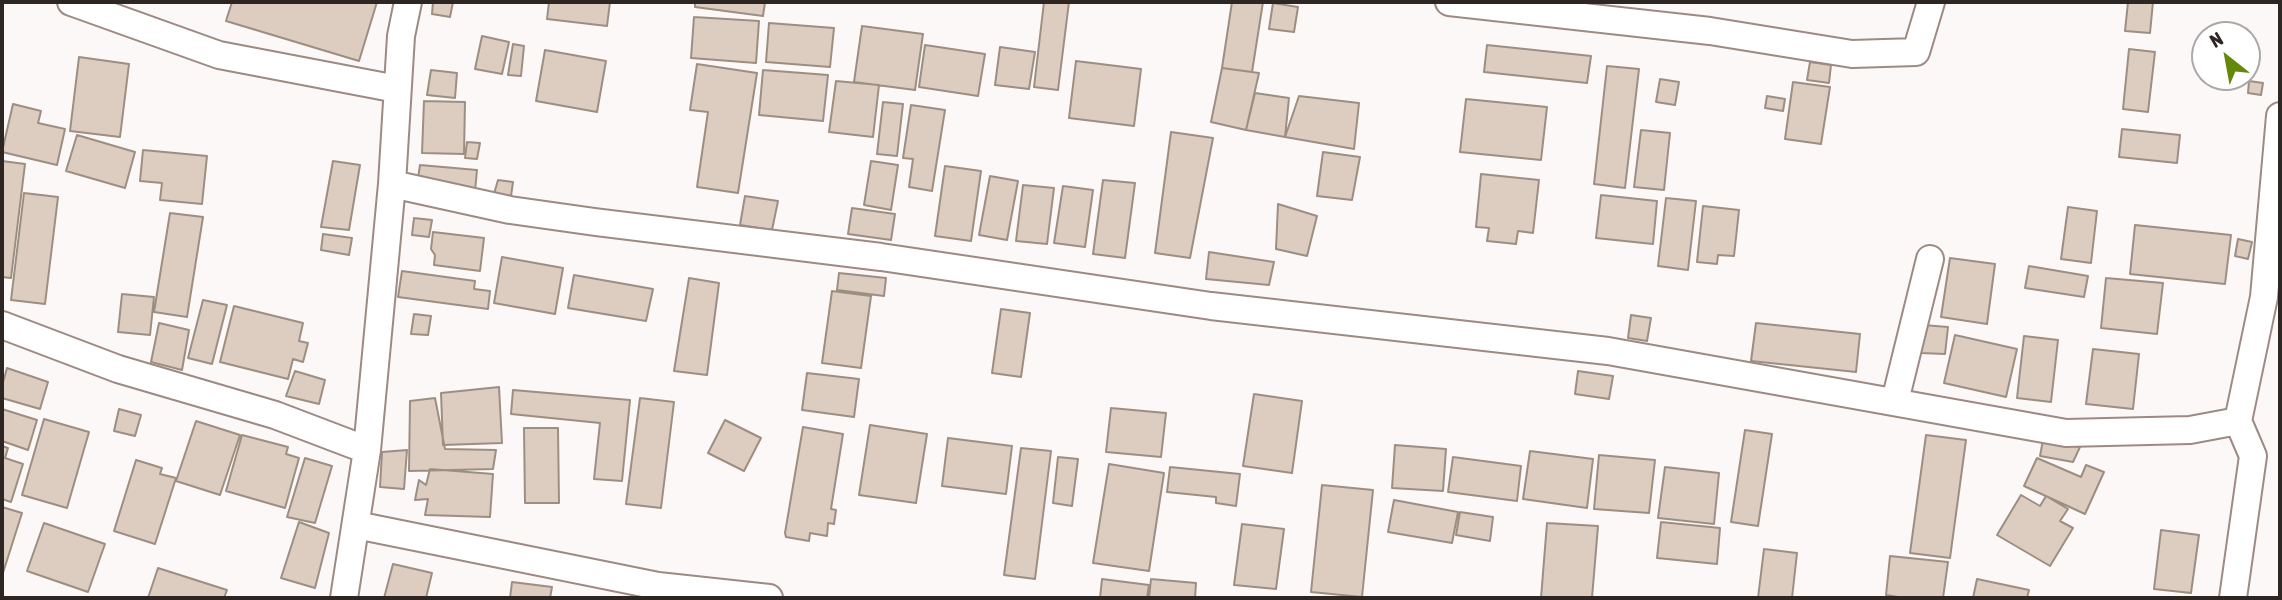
<!DOCTYPE html>
<style>
body{margin:0}
#map{position:relative;width:2282px;height:600px;overflow:hidden;background:#fcf8f7;font-family:"Asap Condensed",sans-serif}
canvas{display:block}
.frame{position:absolute;inset:0;border:4px solid #2d2623;pointer-events:none}
.north{position:absolute;left:2191px;top:21px;width:70px;height:70px;box-sizing:border-box;background:#fff;border:2px solid #aba8a7;border-radius:50%;rotate:329deg;font-size:19px;font-weight:700;line-height:28px;text-align:center;color:#2d2623}
.north::after{content:'';display:block;margin:auto;width:24px;height:32px;background:#64880a;clip-path:polygon(50% 0,100% 100%,50% 72%,0 100%)}
</style>
<div id="map">
<canvas width="2282" height="600"></canvas>
<div class="frame"></div>
<div class="north">N</div>
</div>
<script>
const g = document.querySelector('canvas').getContext('2d');
g.lineJoin = 'round';
function fill(path, color) { g.fillStyle = color; g.fill(path, 'evenodd'); }
const poly = rows => new Path2D(rows.map(r => 'M' + r).join(''));
function trace(path, color, width, dash) { g.strokeStyle = color; g.lineWidth = width; g.lineCap = dash ? 'butt' : 'round'; g.setLineDash(dash || []); g.stroke(path); }
const building = poly([
 [232,2,377,2,359,61,226,21,232,2],
 [433,2,453,2,450,17,432,14,433,2],
 [549,2,610,2,607,26,547,19,549,2],
 [695,2,765,2,763,16,695,7,695,2],
 [1044,2,1069,2,1058,90,1034,87,1044,2],
 [1232,2,1263,2,1252,72,1222,68,1232,2],
 [2128,2,2153,2,2150,33,2125,31,2128,2],
 [1273,3,1298,7,1294,32,1269,29,1273,3],
 [694,17,759,21,756,63,691,58,694,17],
 [769,23,834,28,830,67,766,62,769,23],
 [862,26,923,34,915,90,854,82,862,26],
 [482,36,509,42,502,74,475,69,482,36],
 [513,44,524,46,521,76,508,75,513,44],
 [925,45,985,54,978,96,919,87,925,45],
 [1487,45,1591,56,1587,83,1484,72,1487,45],
 [1000,47,1035,52,1029,89,995,85,1000,47],
 [2129,49,2155,52,2148,112,2123,109,2129,49],
 [545,50,606,61,597,112,536,101,545,50],
 [79,57,129,64,120,137,70,131,79,57],
 [1076,61,1141,69,1134,126,1069,118,1076,61],
 [1810,62,1831,65,1829,83,1807,80,1810,62],
 [697,64,757,73,738,193,697,187,708,112,690,110,697,64],
 [1607,66,1639,69,1625,188,1594,184,1607,66],
 [1222,68,1259,73,1246,130,1211,122,1222,68],
 [431,70,457,73,455,98,427,95,431,70],
 [763,70,828,75,823,121,759,115,763,70],
 [1660,79,1679,82,1675,105,1656,102,1660,79],
 [836,81,879,85,873,137,829,132,836,81],
 [2249,81,2263,83,2261,95,2248,93,2249,81],
 [1793,82,1830,87,1821,144,1785,139,1793,82],
 [1255,93,1289,98,1285,137,1246,130,1255,93],
 [1299,96,1359,103,1354,149,1285,137,1299,96],
 [1767,96,1785,99,1783,111,1765,108,1767,96],
 [1466,99,1547,107,1541,160,1460,152,1466,99],
 [424,101,465,102,464,154,422,153,424,101],
 [883,102,903,104,897,156,877,154,883,102],
 [13,104,41,111,38,123,65,129,57,165,2,152,13,104],
 [911,105,945,110,932,191,909,187,913,159,903,158,911,105],
 [2122,129,2180,135,2177,163,2119,157,2122,129],
 [1641,130,1670,133,1664,190,1634,187,1641,130],
 [1171,132,1213,138,1190,258,1155,253,1171,132],
 [77,135,135,152,125,188,66,171,77,135],
 [467,142,480,143,477,159,465,158,467,142],
 [143,150,207,156,202,204,160,200,162,183,140,181,143,150],
 [1323,152,1360,157,1352,200,1317,196,1323,152],
 [2,161,25,164,11,278,2,277,2,161],
 [333,161,360,165,349,230,321,227,333,161],
 [871,161,898,165,891,210,864,205,871,161],
 [420,165,477,170,475,191,417,185,420,165],
 [945,166,981,171,971,241,935,236,945,166],
 [1481,174,1539,180,1533,233,1518,231,1516,244,1487,241,1489,228,1476,227,1481,174],
 [990,176,1018,181,1007,240,979,235,990,176],
 [498,180,513,182,511,196,494,194,498,180],
 [1103,180,1135,183,1125,258,1093,254,1103,180],
 [1023,185,1054,188,1047,244,1016,241,1023,185],
 [1063,186,1093,190,1085,247,1054,243,1063,186],
 [24,193,58,197,45,304,11,300,24,193],
 [1601,195,1657,201,1653,244,1596,238,1601,195],
 [745,196,778,201,772,230,740,225,745,196],
 [1666,198,1696,201,1688,270,1658,266,1666,198],
 [1278,204,1317,216,1307,256,1276,249,1278,204],
 [1703,206,1739,210,1734,256,1718,255,1717,264,1697,262,1703,206],
 [2068,207,2097,211,2091,263,2061,259,2068,207],
 [852,208,895,214,891,240,848,234,852,208],
 [170,213,203,217,187,317,154,312,170,213],
 [414,218,432,220,429,237,412,235,414,218],
 [2135,225,2231,235,2225,284,2130,274,2135,225],
 [433,232,484,238,480,271,434,265,435,255,431,249,433,232],
 [323,234,352,238,349,255,321,250,323,234],
 [2238,239,2252,242,2248,259,2235,256,2238,239],
 [1209,252,1274,262,1269,285,1206,279,1209,252],
 [502,257,563,268,555,314,494,303,502,257],
 [1950,258,1995,264,1987,324,1941,317,1950,258],
 [2029,266,2088,276,2084,297,2025,288,2029,266],
 [402,271,475,281,474,289,490,291,488,309,398,297,402,271],
 [839,273,886,278,884,296,837,290,839,273],
 [574,275,653,289,646,321,568,308,574,275],
 [689,278,719,283,707,375,674,371,689,278],
 [2106,278,2163,283,2157,334,2101,328,2106,278],
 [832,291,871,296,861,368,822,363,832,291],
 [122,294,154,297,150,335,118,332,122,294],
 [203,300,227,305,212,364,188,358,203,300],
 [234,306,303,323,299,341,308,343,303,362,293,359,288,379,220,362,234,306],
 [1001,309,1030,313,1021,377,992,373,1001,309],
 [414,314,431,316,428,335,411,334,414,314],
 [1631,315,1651,318,1647,341,1628,338,1631,315],
 [159,323,189,330,182,370,151,362,159,323],
 [1756,323,1860,334,1856,372,1751,361,1756,323],
 [1923,325,1948,327,1945,354,1921,353,1923,325],
 [1955,335,2017,349,2006,397,1944,383,1955,335],
 [2024,336,2058,340,2051,402,2017,398,2024,336],
 [2093,349,2139,354,2133,409,2086,404,2093,349],
 [7,368,48,382,40,409,2,398,2,386,7,368],
 [295,371,325,380,319,404,286,396,295,371],
 [1578,371,1613,376,1609,399,1575,394,1578,371],
 [807,373,859,379,854,417,802,410,807,373],
 [499,387,502,443,443,445,441,393,499,387],
 [513,390,630,400,622,481,594,479,600,423,511,414,513,390],
 [1254,394,1302,401,1292,473,1243,466,1254,394],
 [435,398,445,449,496,450,493,469,409,471,410,401,435,398],
 [640,398,674,402,661,508,626,504,640,398],
 [1111,408,1166,413,1161,457,1106,452,1111,408],
 [2,409,37,420,28,450,2,441,2,409],
 [119,409,141,415,135,436,114,431,119,409],
 [44,419,89,432,67,508,22,495,44,419],
 [725,420,761,438,744,471,708,453,725,420],
 [196,421,240,435,220,495,176,481,196,421],
 [870,425,927,434,916,503,859,495,870,425],
 [803,427,843,434,831,509,836,510,834,524,828,523,827,536,810,533,809,541,786,537,785,533,803,427],
 [524,428,558,428,559,503,525,503,524,428],
 [1745,430,1772,434,1758,526,1731,522,1745,430],
 [242,435,288,447,286,454,299,458,285,508,226,491,242,435],
 [1926,435,1966,440,1950,558,1910,553,1926,435],
 [948,438,1012,446,1006,494,942,486,948,438],
 [2043,440,2080,447,2073,462,2040,456,2043,440],
 [1395,445,1446,449,1443,491,1392,488,1395,445],
 [2,446,8,448,5,458,23,464,11,502,2,499,2,446],
 [1021,448,1051,451,1035,579,1004,575,1021,448],
 [407,450,404,489,380,487,382,452,407,450],
 [1530,451,1593,459,1587,508,1523,499,1530,451],
 [1599,455,1655,460,1649,513,1594,509,1599,455],
 [1058,457,1078,459,1072,506,1053,503,1058,457],
 [1453,457,1521,466,1517,501,1448,492,1453,457],
 [305,458,332,466,315,523,287,517,305,458],
 [2037,458,2081,477,2086,465,2104,472,2085,514,2024,486,2037,458],
 [136,460,162,468,160,474,176,478,155,544,114,531,136,460],
 [1109,464,1164,473,1149,571,1093,563,1109,464],
 [1170,467,1240,474,1236,506,1216,503,1216,497,1167,492,1170,467],
 [1665,467,1719,473,1714,524,1658,518,1665,467],
 [430,469,493,474,490,517,425,515,428,499,415,500,419,480,426,485,430,469],
 [1322,485,1373,490,1362,597,1311,592,1322,485],
 [2021,495,2040,506,2046,496,2068,509,2060,521,2073,528,2050,566,1997,535,2021,495],
 [1394,500,1458,512,1452,543,1388,532,1394,500],
 [2,507,22,513,2,576,2,507],
 [1460,512,1493,517,1490,541,1456,535,1460,512],
 [299,522,329,533,315,588,281,578,299,522],
 [1661,522,1720,528,1717,564,1657,558,1661,522],
 [44,523,105,544,88,592,27,571,44,523],
 [1547,523,1598,526,1592,598,1541,598,1547,523],
 [1242,524,1284,529,1276,589,1234,585,1242,524],
 [2161,530,2199,535,2191,593,2154,589,2161,530],
 [1764,549,1797,553,1792,598,1758,598,1764,549],
 [1890,556,1948,562,1943,598,1904,598,1886,595,1890,556],
 [393,564,432,573,426,598,384,598,393,564],
 [158,568,227,590,224,598,148,598,158,568],
 [1102,579,1149,585,1147,598,1100,598,1102,579],
 [1151,579,1196,583,1195,598,1149,598,1151,579],
 [1977,579,2029,590,2027,598,1973,598,1977,579],
 [512,582,552,587,550,598,510,598,512,582]
]);
fill(building, '#ddcdc1');
trace(building, '#9d8e82', 2);
const street = poly([
 [71,2,219,55,397,89],
 [1449,2,1710,31,1852,54,1916,52,1931,2],
 [392,184,510,210,595,222,881,257,1211,306,1608,351,2066,433,2190,430,2238,421],
 [2,325,118,369,275,415,367,450],
 [1895,401,1930,259],
 [356,525,658,586,769,598],
 [344,598,367,450,392,184,401,36,408,2],
 [2233,598,2253,456,2238,421,2264,297,2280,116]
]);
trace(street, '#9c8a83', 30);
trace(street, '#fff', 26);
</script>
